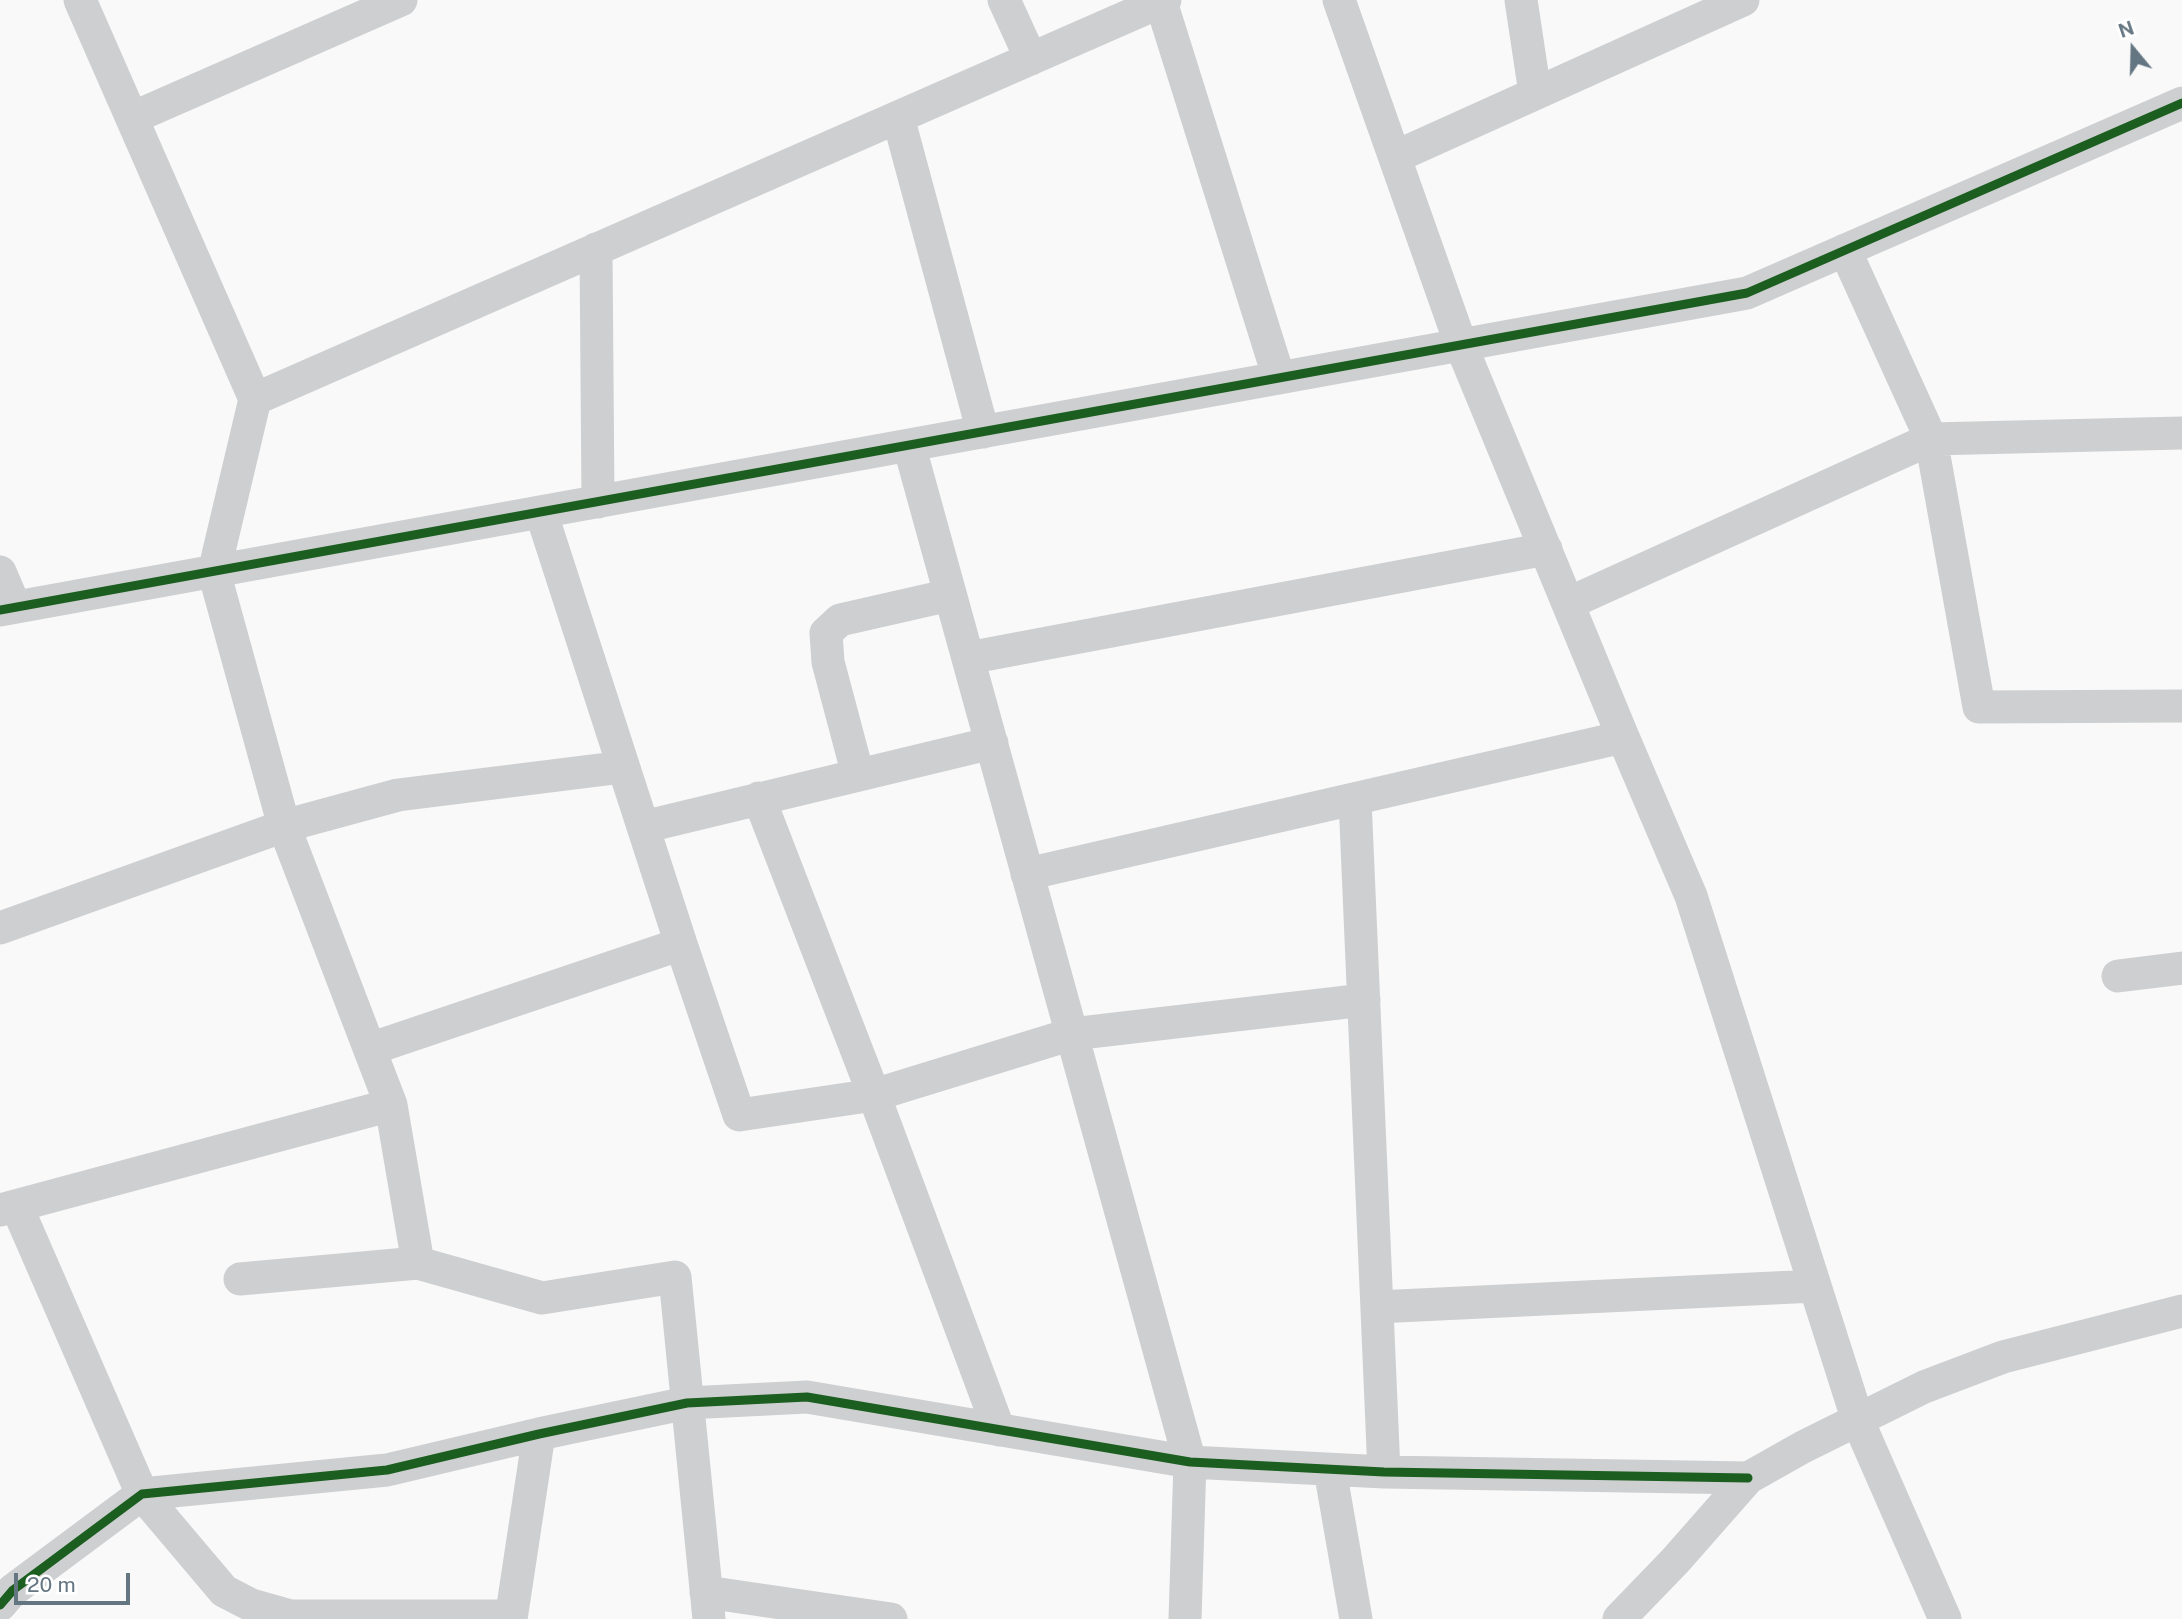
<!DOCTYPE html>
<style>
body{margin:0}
#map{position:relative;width:2182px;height:1619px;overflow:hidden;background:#f9f9f9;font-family:"Public Sans",sans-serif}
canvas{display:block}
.north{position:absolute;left:2098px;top:14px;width:70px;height:70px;-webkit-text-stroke:5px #fff;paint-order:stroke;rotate:341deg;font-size:19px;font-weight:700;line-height:28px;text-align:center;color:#657683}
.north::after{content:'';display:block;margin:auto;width:24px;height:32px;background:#657683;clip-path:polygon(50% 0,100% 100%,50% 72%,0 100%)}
.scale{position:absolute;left:14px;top:1573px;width:116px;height:32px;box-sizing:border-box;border:4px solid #657683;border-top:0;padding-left:9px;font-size:21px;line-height:24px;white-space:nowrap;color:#657683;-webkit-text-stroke:5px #fff;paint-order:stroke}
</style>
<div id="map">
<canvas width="2182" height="1619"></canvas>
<div class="north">N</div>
<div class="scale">20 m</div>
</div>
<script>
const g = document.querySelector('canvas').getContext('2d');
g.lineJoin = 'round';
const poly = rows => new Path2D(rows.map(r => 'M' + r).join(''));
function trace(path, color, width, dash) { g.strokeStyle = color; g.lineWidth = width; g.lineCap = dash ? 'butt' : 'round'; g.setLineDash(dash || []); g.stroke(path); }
trace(poly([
 [80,0,255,399,214,572,284,826,391,1105,418,1263],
 [1004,0,1031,59],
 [1339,0,1461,345,1623,737,1691,896,1858,1421,1945,1619],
 [1521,0,1535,93],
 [1161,2,1279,378],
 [898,117,983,432],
 [132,118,401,0],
 [1395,157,1743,0],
 [596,249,598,502],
 [1845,250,1931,439,1979,707,2182,706],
 [255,399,1165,0],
 [909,445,1190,1462,1185,1619],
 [541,512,681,944,739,1115,874,1095,1072,1034,1364,1000],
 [0,572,15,607],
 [1569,603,1931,439,2182,433],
 [0,610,1747,293,2182,103],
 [968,658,1546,549],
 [858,775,828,662,826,633,840,620,950,595],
 [759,798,874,1095,999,1430],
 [1355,799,1384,1472],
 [643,827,992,743],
 [1027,874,1623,737],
 [0,928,284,826,398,795,623,767],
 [2118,976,2182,968],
 [370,1049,681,944],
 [17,1207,142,1494,224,1591,251,1605,290,1616,511,1616],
 [0,1210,391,1105],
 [240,1279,418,1263,542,1298,675,1277,709,1619],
 [1377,1307,1815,1286],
 [1330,1470,1356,1619],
 [706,1592,891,1619],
 [0,1605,13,1590,142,1494,387,1470,539,1434,687,1403,807,1397,1190,1462,1384,1472,1748,1478],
 [511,1619,539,1434],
 [1619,1619,1675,1561,1748,1478,1803,1447,1924,1387,2003,1357,2182,1311]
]), '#cecfd0', 33);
trace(poly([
 [0,610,1747,293,2182,103],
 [0,1605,13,1590,142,1494,387,1470,539,1434,687,1403,807,1397,1190,1462,1384,1472,1748,1478]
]), '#1b5e20', 9);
</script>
